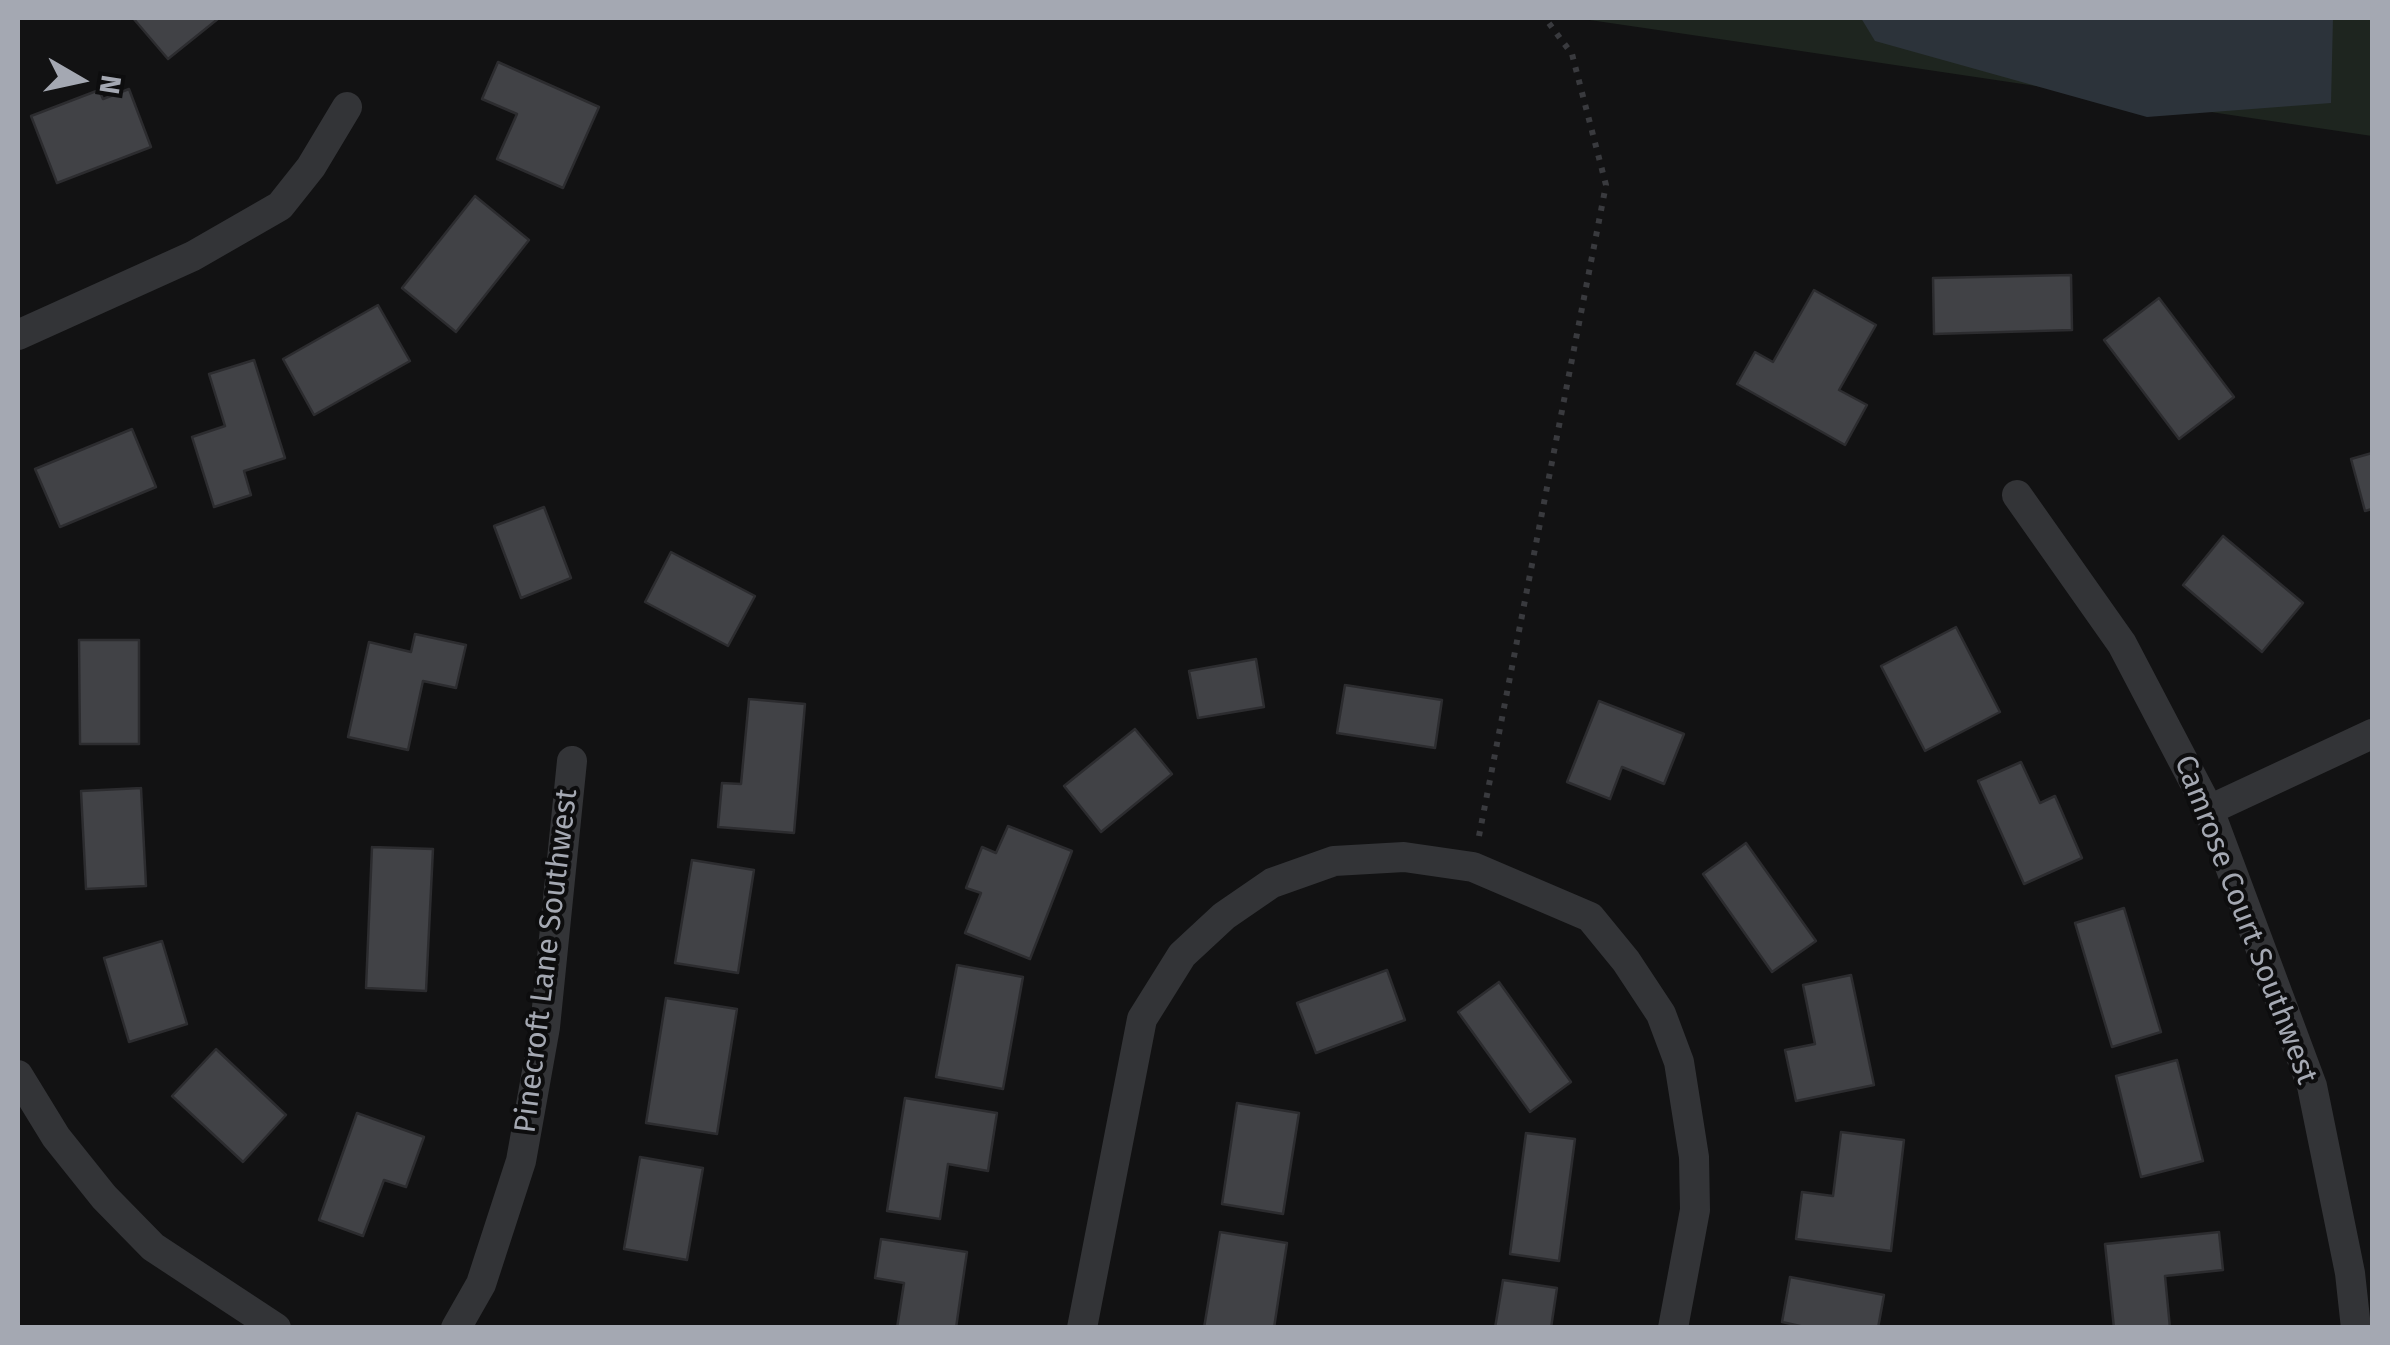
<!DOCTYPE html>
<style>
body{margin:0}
#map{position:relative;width:2390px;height:1345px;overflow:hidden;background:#121213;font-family:"Fira Sans",sans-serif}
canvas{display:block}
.frame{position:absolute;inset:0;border:20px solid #a4a8b2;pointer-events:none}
.north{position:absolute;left:30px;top:30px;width:100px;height:100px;-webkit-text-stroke:8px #0d0d0e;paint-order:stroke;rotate:99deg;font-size:28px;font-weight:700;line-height:40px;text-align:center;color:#a4a8b2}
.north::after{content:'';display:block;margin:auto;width:35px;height:45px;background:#a4a8b2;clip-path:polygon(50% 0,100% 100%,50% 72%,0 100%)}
</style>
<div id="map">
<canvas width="2390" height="1345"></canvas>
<div class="frame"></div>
<div class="north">N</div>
</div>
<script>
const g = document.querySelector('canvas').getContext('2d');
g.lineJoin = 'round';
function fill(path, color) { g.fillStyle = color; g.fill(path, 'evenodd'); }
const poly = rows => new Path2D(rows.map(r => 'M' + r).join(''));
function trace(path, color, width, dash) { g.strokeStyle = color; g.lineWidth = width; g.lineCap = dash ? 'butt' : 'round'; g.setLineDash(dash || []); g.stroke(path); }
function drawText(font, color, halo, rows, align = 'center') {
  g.font = font + ' "Fira Sans",sans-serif'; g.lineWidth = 8; g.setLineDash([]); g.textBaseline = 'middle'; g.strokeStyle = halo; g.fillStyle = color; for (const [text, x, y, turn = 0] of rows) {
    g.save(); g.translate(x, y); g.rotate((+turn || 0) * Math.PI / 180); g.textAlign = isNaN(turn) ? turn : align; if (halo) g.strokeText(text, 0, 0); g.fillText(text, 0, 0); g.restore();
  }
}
fill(poly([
 [1576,18,2372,18,2372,136,1774,47]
]), '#1e251f');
fill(poly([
 [1861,18,2333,18,2331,103,2147,117,1875,41]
]), '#2c333a');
const building = poly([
 [133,18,219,18,168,59,133,18],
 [498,62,599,107,563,188,497,159,517,114,482,99,498,62],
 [129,89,151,147,57,183,31,116,99,90,103,99,129,89],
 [475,196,529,240,456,332,402,288,475,196],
 [2071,275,2072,330,1934,334,1933,278,2071,275],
 [1814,290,1876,325,1839,390,1867,405,1845,445,1737,384,1755,352,1773,362,1814,290],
 [2159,298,2234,397,2179,439,2104,340,2159,298],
 [378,305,410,361,314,415,283,359,378,305],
 [254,360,285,458,244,471,251,495,214,507,192,437,225,426,209,374,254,360],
 [132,429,156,487,60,527,35,469,132,429],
 [2372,453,2372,509,2365,511,2351,459,2372,453],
 [544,507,571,578,521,598,494,526,544,507],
 [2223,536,2303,603,2262,652,2183,585,2223,536],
 [671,552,755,596,728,646,645,602,671,552],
 [1956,627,2000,712,1925,751,1881,666,1956,627],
 [415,634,466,645,456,688,423,681,408,750,348,737,369,642,411,652,415,634],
 [79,640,139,640,139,744,80,744,79,640],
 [1256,659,1264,707,1198,718,1189,671,1256,659],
 [1345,685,1442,700,1435,748,1337,733,1345,685],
 [749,699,805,704,794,833,718,827,722,783,741,784,749,699],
 [1599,701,1684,734,1664,784,1622,767,1610,799,1567,782,1599,701],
 [1135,729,1172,774,1101,832,1064,786,1135,729],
 [2021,762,2040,803,2055,796,2082,858,2024,884,1978,781,2021,762],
 [141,788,146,886,86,889,81,791,141,788],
 [1008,826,1072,851,1030,959,965,933,981,893,966,888,982,847,996,853,1008,826],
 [1746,843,1816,941,1772,972,1703,874,1746,843],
 [372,847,433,849,426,991,366,988,372,847],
 [692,860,754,870,738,973,675,963,692,860],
 [2124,908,2161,1032,2112,1047,2075,923,2124,908],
 [162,941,187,1024,129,1042,104,958,162,941],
 [957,965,1023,977,1003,1089,936,1077,957,965],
 [1387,970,1405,1020,1316,1053,1297,1003,1387,970],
 [1851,975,1874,1085,1796,1101,1785,1050,1815,1044,1803,985,1851,975],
 [1499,982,1571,1082,1530,1112,1458,1012,1499,982],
 [666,998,737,1009,717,1134,646,1123,666,998],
 [216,1049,286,1115,243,1162,172,1096,216,1049],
 [2177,1060,2203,1161,2141,1177,2116,1076,2177,1060],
 [905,1098,997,1113,988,1171,948,1164,940,1219,887,1211,905,1098],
 [1237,1103,1299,1113,1283,1214,1222,1204,1237,1103],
 [357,1113,424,1137,406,1187,384,1180,363,1236,319,1220,357,1113],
 [1841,1132,1904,1140,1891,1251,1796,1239,1802,1192,1833,1196,1841,1132],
 [1526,1133,1575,1139,1559,1261,1510,1254,1526,1133],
 [640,1157,703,1168,687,1260,624,1249,640,1157],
 [1220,1232,1287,1243,1274,1328,1204,1328,1220,1232],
 [2219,1232,2223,1270,2165,1276,2170,1328,2114,1328,2105,1244,2219,1232],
 [881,1239,967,1252,956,1328,897,1328,904,1283,875,1278,881,1239],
 [1790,1277,1884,1295,1878,1328,1809,1328,1782,1322,1790,1277],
 [1503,1280,1557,1288,1551,1328,1495,1328,1503,1280]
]);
fill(building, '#414246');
trace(building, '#2c2c2f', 2.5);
trace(poly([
 [1479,836,1606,185,1572,54,1545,18]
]), '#393a3e', 6, [5, 8]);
trace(poly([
 [18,335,193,256,280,206,311,167,347,107],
 [2017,495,2122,644,2209,810,2312,1086,2350,1273,2356,1328],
 [2209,810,2372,734],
 [18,1075,56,1137,104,1197,153,1247,276,1328],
 [456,1328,481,1284,521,1161,545,1027,572,761],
 [1082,1328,1142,1019,1182,955,1224,916,1272,883,1334,861,1404,857,1473,867,1590,917,1626,961,1661,1014,1679,1062,1694,1157,1695,1210,1673,1328]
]), '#333437', 30);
drawText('30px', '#a4a8b2', '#0d0d0e', [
 ["Camrose Court Southwest",2245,920,69],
 ["Pinecroft Lane Southwest",547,961,-83]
]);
</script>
